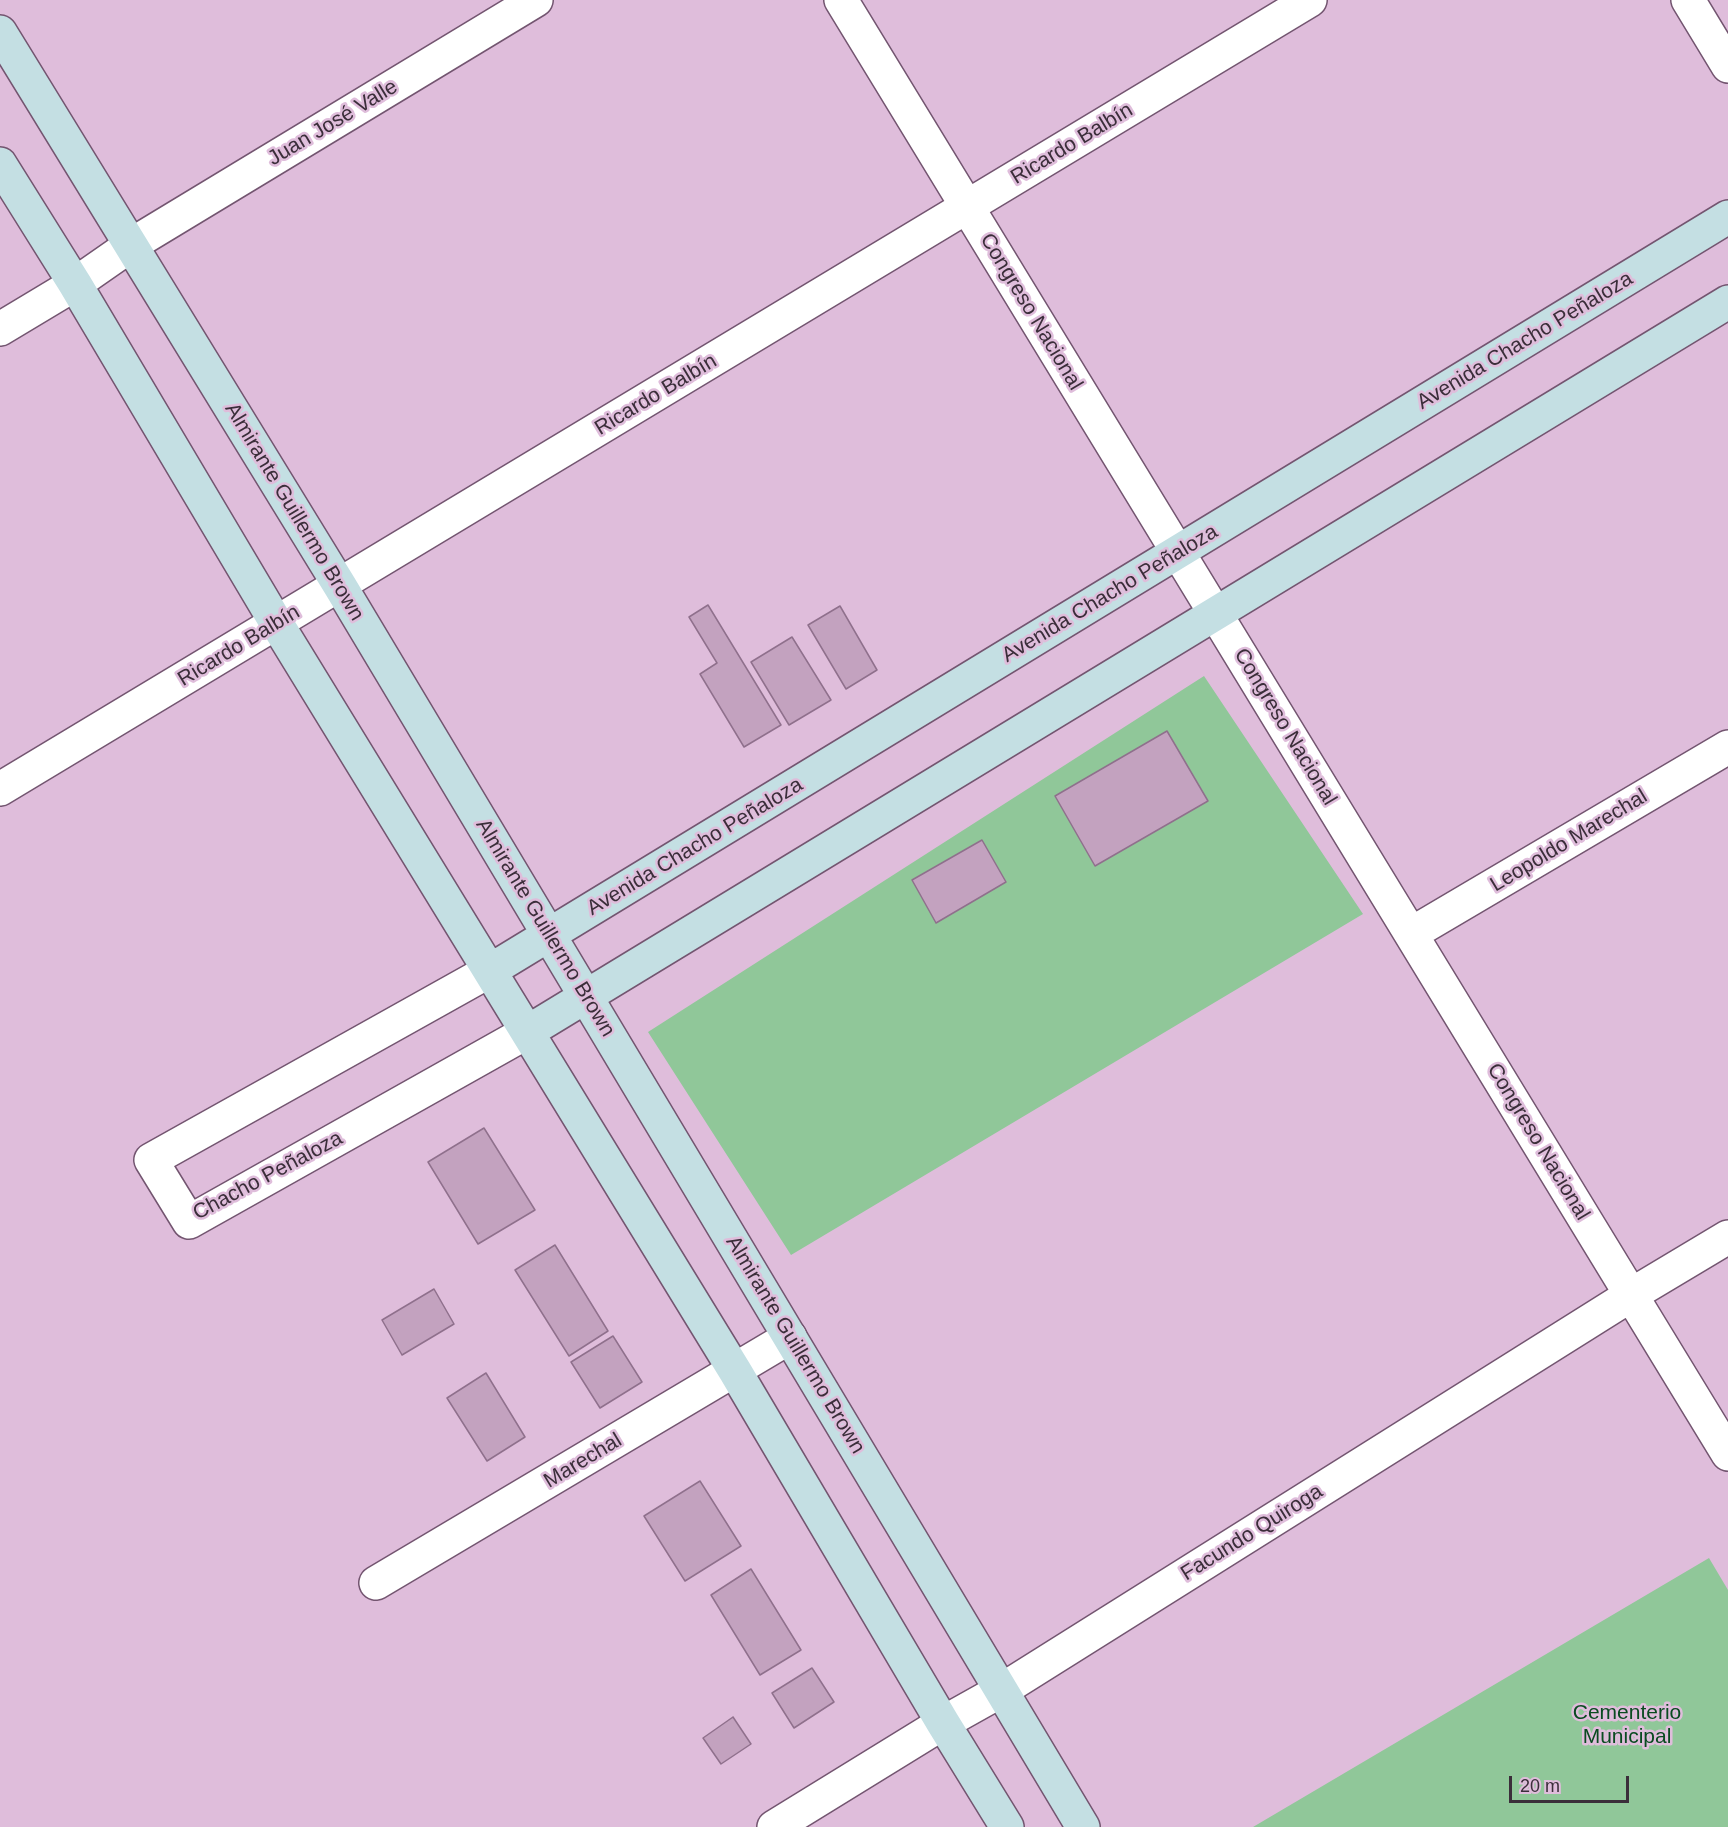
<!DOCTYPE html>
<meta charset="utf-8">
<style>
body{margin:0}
#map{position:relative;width:1728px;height:1827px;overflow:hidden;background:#dfbddb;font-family:Helvetica,sans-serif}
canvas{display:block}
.scale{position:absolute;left:1509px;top:1776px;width:120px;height:27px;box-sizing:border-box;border:3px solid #3b2e3a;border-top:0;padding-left:8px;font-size:18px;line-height:21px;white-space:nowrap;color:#3b2e3a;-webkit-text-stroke:4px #dfbddb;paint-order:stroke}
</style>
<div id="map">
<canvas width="1728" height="1827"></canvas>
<div class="scale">20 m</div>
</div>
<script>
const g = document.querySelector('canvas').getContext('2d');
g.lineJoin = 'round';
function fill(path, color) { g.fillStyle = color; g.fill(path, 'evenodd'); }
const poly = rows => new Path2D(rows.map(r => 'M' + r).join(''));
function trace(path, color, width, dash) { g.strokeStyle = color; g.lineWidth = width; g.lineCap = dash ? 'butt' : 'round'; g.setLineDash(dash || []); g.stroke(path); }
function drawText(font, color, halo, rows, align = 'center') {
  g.font = font + ' Helvetica,sans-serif'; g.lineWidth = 5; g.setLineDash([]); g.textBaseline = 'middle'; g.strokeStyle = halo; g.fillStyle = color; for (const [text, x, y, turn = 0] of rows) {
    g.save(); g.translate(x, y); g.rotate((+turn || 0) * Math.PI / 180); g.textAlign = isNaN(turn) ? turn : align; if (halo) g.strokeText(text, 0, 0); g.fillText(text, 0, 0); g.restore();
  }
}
fill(poly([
 [1204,676,1363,914,791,1255,648,1032],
 [1709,1558,1728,1590,1728,1827,1253,1827]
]), '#90c799');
const building = poly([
 [708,605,781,725,744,747,700,674,717,663,689,617,708,605],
 [840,606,877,670,846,689,808,625,840,606],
 [792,637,831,700,789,725,751,662,792,637],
 [1167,731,1208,801,1095,866,1055,796,1167,731],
 [982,840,1006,882,936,923,912,880,982,840],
 [484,1128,535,1210,478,1244,428,1162,484,1128],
 [555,1245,608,1331,569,1356,515,1270,555,1245],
 [434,1289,454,1324,402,1355,382,1320,434,1289],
 [613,1336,642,1382,600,1408,571,1362,613,1336],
 [486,1373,525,1437,487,1461,447,1398,486,1373],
 [700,1481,741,1546,685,1581,644,1516,700,1481],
 [751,1569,801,1650,760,1675,711,1595,751,1569],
 [812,1668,834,1702,794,1728,772,1693,812,1668],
 [733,1717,751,1744,721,1764,703,1738,733,1717]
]);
fill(building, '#c3a2bf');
trace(building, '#8f708c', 1.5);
const minor = poly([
 [841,0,1728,1454],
 [1688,0,1728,66],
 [0,329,75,284,131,245,536,0],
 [0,789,1310,0],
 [1411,934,1728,747],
 [491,970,151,1160,189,1222,529,1031],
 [376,1583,790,1337],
 [774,1827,943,1723,1002,1690,1631,1295,1728,1237]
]);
const secondary = poly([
 [0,32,340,586,1083,1827],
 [0,164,75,284,277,624,735,1371,943,1723,1007,1827],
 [491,970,1728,217],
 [529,1031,1728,302]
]);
trace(minor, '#735570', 36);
trace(secondary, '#735570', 36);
trace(minor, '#fff', 33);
trace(secondary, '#c4dfe3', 33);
drawText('21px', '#3b2e3a', '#dfbddb', [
 ["Juan José Valle",333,123,-31],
 ["Ricardo Balbín",1072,144,-31],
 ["Congreso Nacional",1031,312,59],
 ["Avenida Chacho Peñaloza",1525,341,-31],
 ["Ricardo Balbín",656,395,-31],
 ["Almirante Guillermo Brown",294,512,59],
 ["Avenida Chacho Peñaloza",1110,594,-31],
 ["Ricardo Balbín",239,646,-31],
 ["Congreso Nacional",1285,727,59],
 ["Leopoldo Marechal",1569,841,-31],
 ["Avenida Chacho Peñaloza",695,847,-31],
 ["Almirante Guillermo Brown",545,928,59],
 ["Congreso Nacional",1538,1142,59],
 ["Chacho Peñaloza",268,1176,-28],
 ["Almirante Guillermo Brown",795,1345,59],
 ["Marechal",583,1461,-31],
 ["Facundo Quiroga",1252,1533,-32]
]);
drawText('21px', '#094b20', '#dfbddb', [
 ["Cementerio",1627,1713],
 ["Municipal",1627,1737]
]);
</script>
